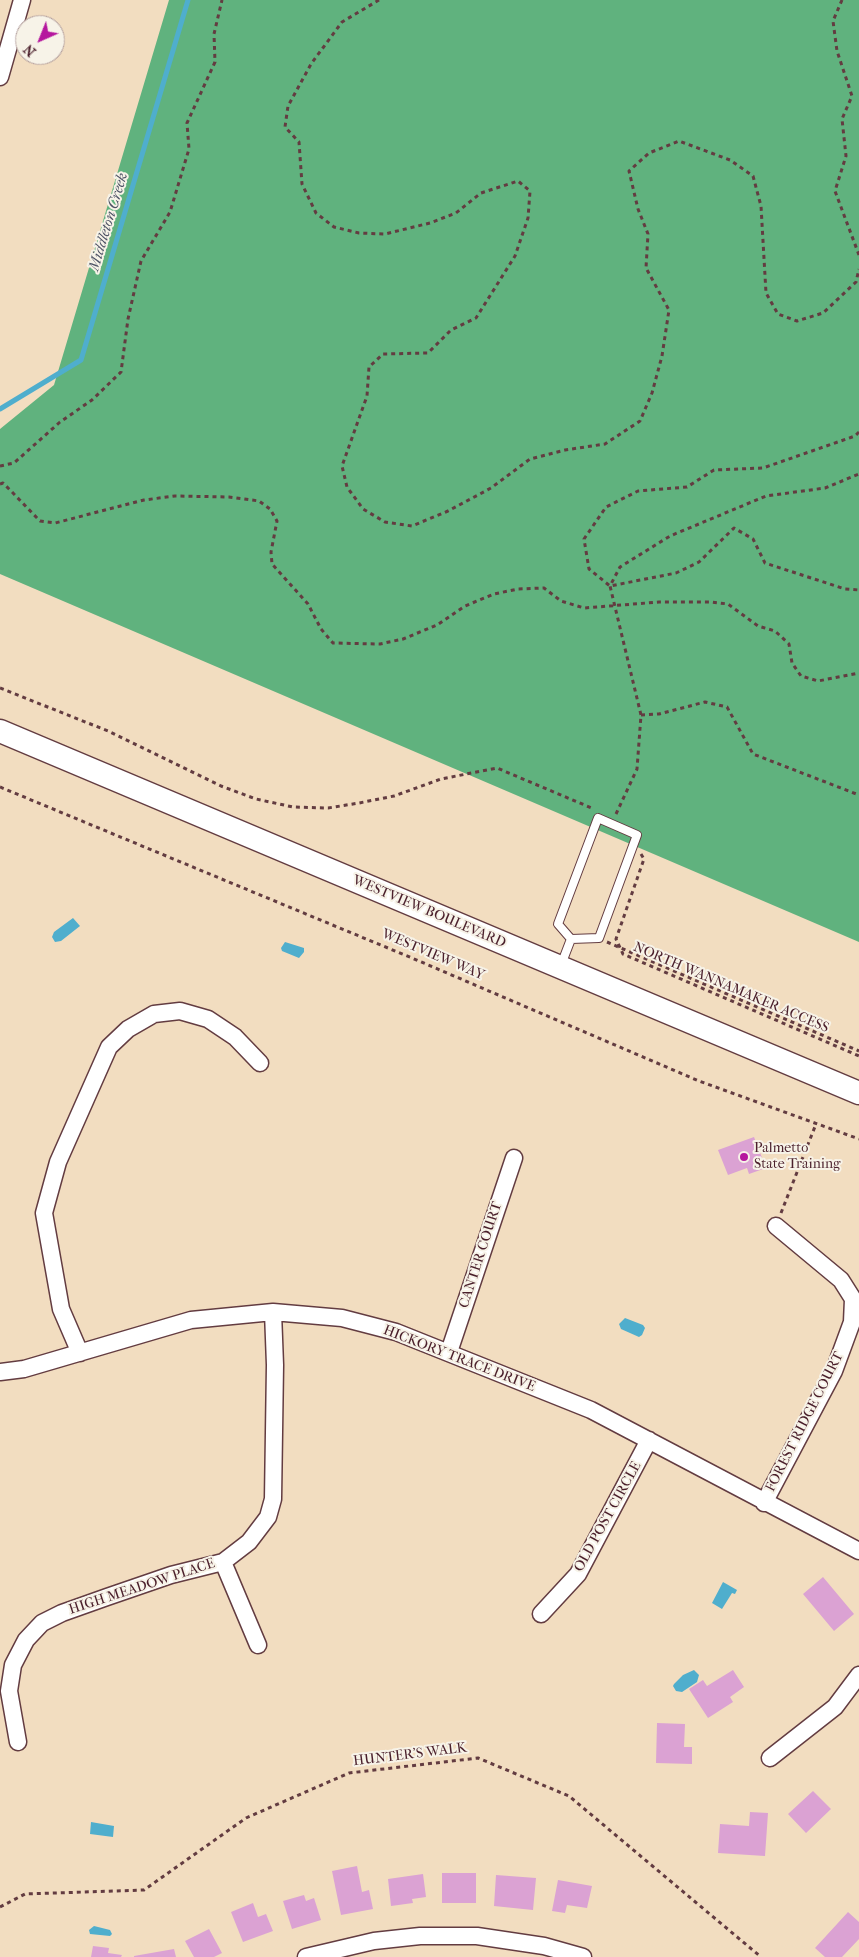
<!DOCTYPE html>
<style>
body{margin:0}
#map{position:relative;width:859px;height:1957px;overflow:hidden;background:#f2ddc0;font-family:"IM FELL French Canon",serif}
canvas{display:block}
.north{position:absolute;left:15px;top:15px;width:50px;height:50px;box-sizing:border-box;background:#f7f3e8;border:1px solid #b29e9c;border-radius:50%;rotate:224deg;font-size:14px;font-weight:700;line-height:20px;text-align:center;color:#4a1f2b}
.north::after{content:'';display:block;margin:auto;width:18px;height:22px;background:#b5179e;clip-path:polygon(50% 0,100% 100%,50% 72%,0 100%)}
</style>
<div id="map">
<canvas width="859" height="1957"></canvas>
<div class="north">N</div>
</div>
<script>
const g = document.querySelector('canvas').getContext('2d');
g.lineJoin = 'round';
function fill(path, color) { g.fillStyle = color; g.fill(path, 'evenodd'); }
const poly = rows => new Path2D(rows.map(r => 'M' + r).join(''));
function trace(path, color, width, dash) { g.strokeStyle = color; g.lineWidth = width; g.lineCap = dash ? 'butt' : 'round'; g.setLineDash(dash || []); g.stroke(path); }
function drawText(font, color, halo, rows, align = 'center') {
  g.font = font + ' "IM FELL French Canon",serif'; g.lineWidth = 4; g.setLineDash([]); g.textBaseline = 'middle'; g.strokeStyle = halo; g.fillStyle = color; for (const [text, x, y, turn = 0] of rows) {
    g.save(); g.translate(x, y); g.rotate((+turn || 0) * Math.PI / 180); g.textAlign = isNaN(turn) ? turn : align; if (halo) g.strokeText(text, 0, 0); g.fillText(text, 0, 0); g.restore();
  }
}
fill(poly([
 [169,0,859,0,859,942,0,574,0,429,54,385]
]), '#60b27e');
fill(poly([
 [73,918,80,926,61,941,55,942,52,937,54,932],
 [285,942,304,948,304,952,299,958,282,951,281,948],
 [625,1318,643,1325,645,1328,642,1335,639,1337,621,1329,619,1324],
 [723,1582,737,1590,735,1594,732,1593,722,1609,712,1603],
 [694,1670,699,1675,697,1682,682,1692,676,1691,673,1686,674,1684,683,1675],
 [91,1822,114,1826,113,1837,90,1834],
 [94,1926,110,1930,112,1934,110,1936,90,1934,89,1930]
]), '#4faecd');
trace(poly([
 [0,409,81,360,188,0]
]), '#4faecd', 5);
fill(poly([
 [754,1137,766,1168,749,1174,747,1168,728,1175,718,1150],
 [823,1577,854,1614,834,1631,803,1594],
 [733,1670,744,1687,730,1697,733,1702,708,1718,689,1689,703,1680,707,1686],
 [657,1723,685,1724,684,1747,692,1747,692,1764,656,1763],
 [813,1791,831,1809,806,1833,788,1814],
 [750,1812,768,1813,765,1856,718,1853,720,1824,749,1826],
 [357,1866,362,1892,369,1890,373,1909,341,1915,332,1871],
 [442,1873,476,1873,476,1903,442,1903],
 [423,1874,426,1897,412,1899,413,1903,391,1906,388,1879],
 [496,1875,536,1878,533,1910,494,1906],
 [558,1880,592,1886,587,1908,567,1905,565,1913,552,1911],
 [304,1895,306,1901,314,1898,321,1920,292,1929,283,1901],
 [253,1903,258,1917,266,1914,273,1931,243,1942,231,1912],
 [848,1912,859,1922,859,1939,842,1957,825,1957,815,1948],
 [209,1929,222,1953,214,1957,194,1957,185,1941],
 [93,1946,109,1948,108,1953,122,1955,121,1957,91,1957],
 [174,1949,176,1957,134,1957,134,1956]
]), '#dba2d3');
const lane = poly([
 [561,965,571,939,558,924,598,818,637,835,599,938,571,939]
]);
const street = poly([
 [0,77,22,0],
 [449,1352,514,1158],
 [80,1353,61,1309,44,1213,58,1162,109,1047,128,1029,154,1014,180,1011,208,1019,235,1037,260,1063],
 [0,1372,24,1369,191,1320,273,1312,342,1318,396,1332,591,1410,859,1551],
 [764,1503,834,1371,852,1322,853,1299,841,1280,776,1226],
 [223,1562,258,1645],
 [541,1614,578,1574,649,1440],
 [18,1742,9,1691,13,1665,26,1640,42,1623,62,1613,107,1597,171,1575,223,1562,249,1542,268,1517,273,1499,275,1365,273,1312],
 [770,1758,835,1707,859,1675],
 [306,1957,374,1941,420,1936,477,1936,544,1946,583,1957]
]);
const secondary = poly([
 [0,731,859,1093]
]);
trace(lane, '#633c41', 10);
trace(street, '#633c41', 19);
trace(secondary, '#633c41', 25);
trace(poly([
 [379,0,342,22,311,64,288,106,285,127,299,142,302,184,316,213,334,227,359,233,385,234,430,223,456,213,481,193,518,181,530,191,528,218,515,256,476,318,451,330,428,353,383,354,369,367,367,396,342,466,347,487,363,509,385,522,412,526,448,511,491,488,530,459,565,450,605,444,640,421,652,393,662,356,669,310,646,268,648,234,638,209,629,171,649,153,679,141,730,160,753,176,761,206,766,293,778,314,797,321,823,313,856,282,859,269],
 [842,0,833,21,837,51,852,96,842,119,846,156,835,191,859,255],
 [859,432,855,436,763,468,714,470,687,487,638,491,606,507,584,539,589,569,610,586,676,573,699,562,734,528,753,539,765,563,845,589,859,590],
 [0,466,14,463,60,422,92,400,121,372,128,319,141,261,170,212,189,149,187,123,215,62,214,34,222,0],
 [0,484,3,483,12,492,40,521,55,523,144,500,175,496,229,497,259,501,270,509,277,521,271,552,272,564,308,604,321,629,333,643,380,644,403,639,437,625,465,606,494,594,518,589,544,588,561,601,584,608,659,602,711,602,728,604,758,626,775,631,789,644,792,663,801,676,818,681,859,673],
 [0,688,108,731,221,786,256,799,293,807,328,808,359,803,394,796,441,779,497,768,594,809],
 [641,715,659,714,705,702,727,707,753,754,859,795],
 [0,787,412,958,699,1081,859,1139],
 [616,814,637,769,641,715,610,586,620,567,670,536,766,496,825,488,859,474],
 [641,854,644,859,616,939,623,954,859,1056],
 [607,942,859,1051],
 [781,1213,816,1124],
 [0,1907,25,1894,144,1890,246,1818,349,1773,478,1758,569,1796,761,1957]
]), '#633c41', 3, [4, 4]);
trace(lane, '#fff', 8);
trace(street, '#fff', 16);
trace(secondary, '#fff', 22);
for (const [x, y, r, color] of [
 [744,1157,5,"#b5179e"]
]) { const dot = new Path2D(); dot.arc(x, y, r, 0, 2 * Math.PI); g.fillStyle = color; g.fill(dot); trace(dot, '#f7f3e8', 2); }
drawText('14px', '#4a1f2b', '#f7f3e8', [
 ["WESTVIEW BOULEVARD",429,912,23],
 ["WESTVIEW WAY",433,955,23],
 ["NORTH WANNAMAKER ACCESS",731,988,23],
 ["CANTER COURT",481,1255,-72],
 ["HICKORY TRACE DRIVE",459,1359,21],
 ["FOREST RIDGE COURT",805,1422,-63],
 ["OLD POST CIRCLE",608,1517,-61],
 ["HIGH MEADOW PLACE",142,1587,-18],
 ["HUNTER'S WALK",410,1755,-7]
]);
drawText('14px', '#4a1f2b', '#f7f3e8', [
 ["Palmetto",754,1149],
 ["State Training",754,1165]
], 'left');
drawText('italic 15px', '#4c5164', '#f7f3e8', [
 ["Middleton Creek",109,222,-73]
]);
</script>
